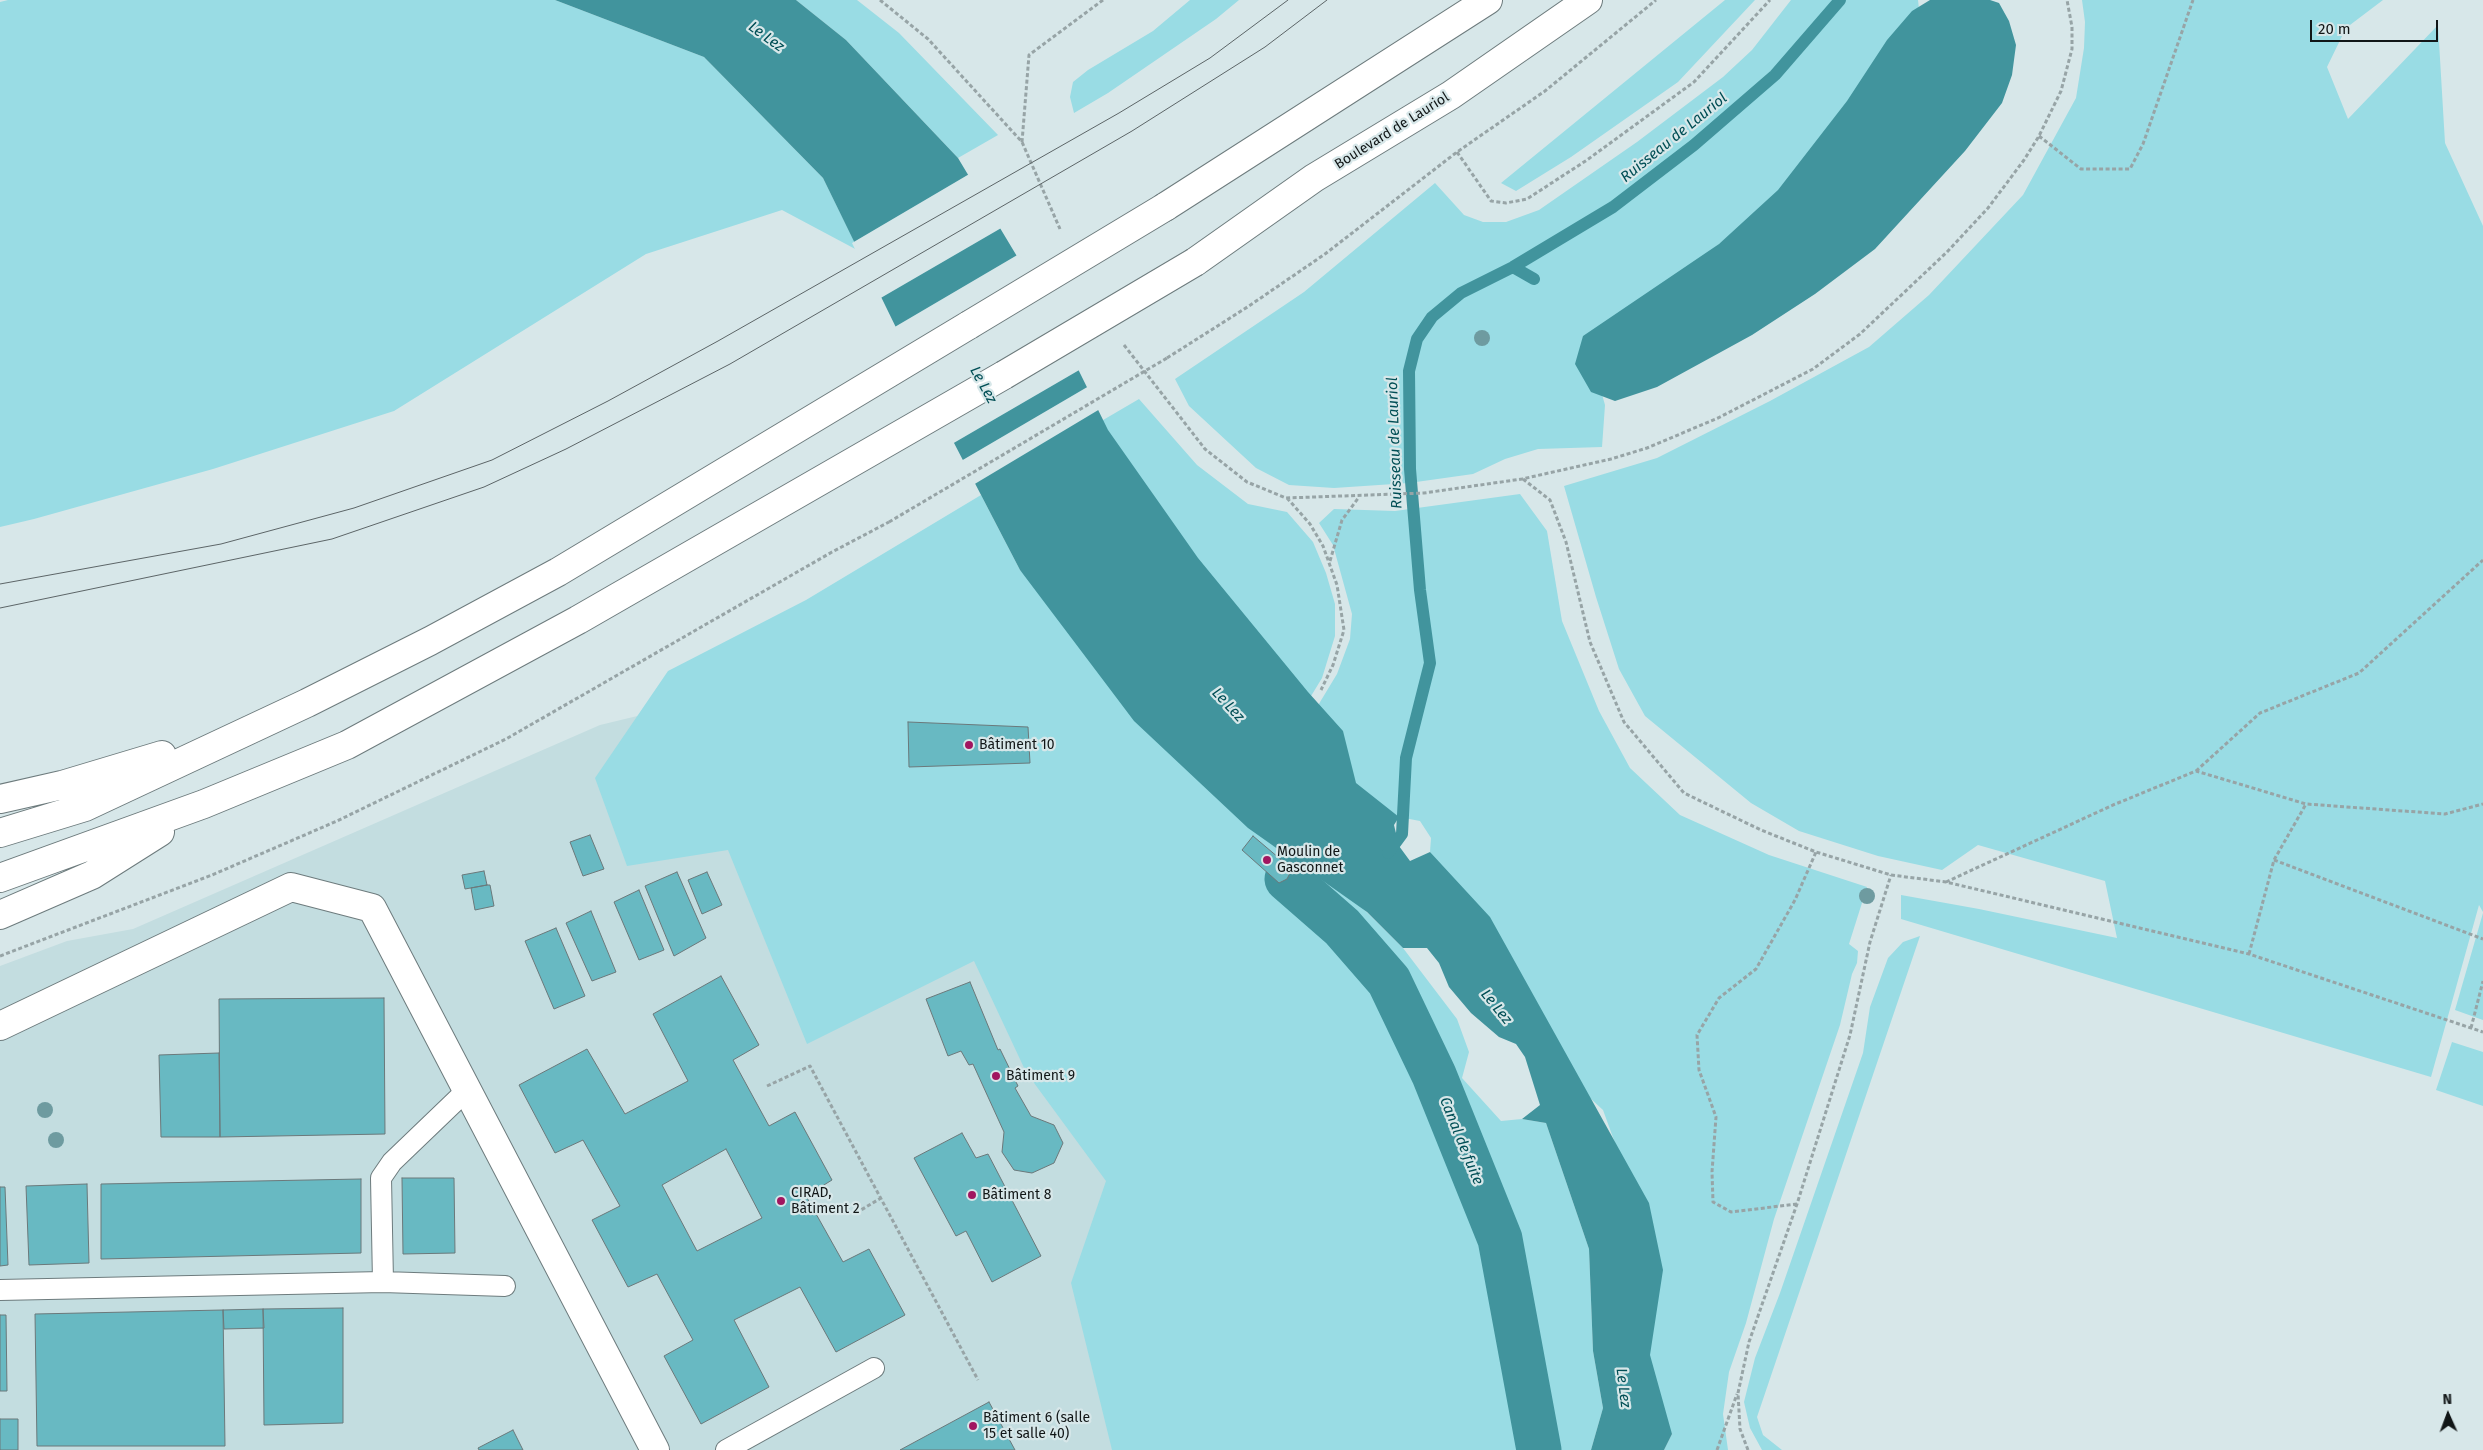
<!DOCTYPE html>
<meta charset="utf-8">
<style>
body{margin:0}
#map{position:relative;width:2483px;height:1450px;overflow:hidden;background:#d7e7e9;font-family:"Fira Sans",sans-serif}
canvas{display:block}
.north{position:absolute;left:2423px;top:1390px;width:50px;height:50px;-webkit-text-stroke:4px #d7e7e9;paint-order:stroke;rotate:358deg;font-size:14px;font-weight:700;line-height:20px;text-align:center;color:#111617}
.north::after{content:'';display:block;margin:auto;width:18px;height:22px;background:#111617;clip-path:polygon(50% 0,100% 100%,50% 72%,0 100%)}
.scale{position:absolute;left:2310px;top:20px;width:128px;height:22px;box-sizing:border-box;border:2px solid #111617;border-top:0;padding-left:6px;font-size:15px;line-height:18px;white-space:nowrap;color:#111617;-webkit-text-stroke:4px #d7e7e9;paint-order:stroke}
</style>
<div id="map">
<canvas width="2483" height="1450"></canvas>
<div class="north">N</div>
<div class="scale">20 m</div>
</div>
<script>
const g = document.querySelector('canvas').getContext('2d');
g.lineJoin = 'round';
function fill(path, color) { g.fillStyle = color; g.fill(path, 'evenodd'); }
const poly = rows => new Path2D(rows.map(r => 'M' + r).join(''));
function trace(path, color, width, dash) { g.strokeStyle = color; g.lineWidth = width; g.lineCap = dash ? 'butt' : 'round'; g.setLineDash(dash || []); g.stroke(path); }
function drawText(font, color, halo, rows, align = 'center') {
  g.font = font + ' "Fira Sans",sans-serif'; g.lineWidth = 4.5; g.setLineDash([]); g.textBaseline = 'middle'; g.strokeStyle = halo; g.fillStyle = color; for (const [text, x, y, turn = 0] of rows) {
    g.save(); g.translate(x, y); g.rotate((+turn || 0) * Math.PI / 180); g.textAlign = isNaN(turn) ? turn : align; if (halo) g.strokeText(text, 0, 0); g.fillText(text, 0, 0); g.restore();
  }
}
fill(poly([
 [774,683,1408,1450,0,1450,0,966,67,941,133,929,600,725]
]), '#c3dde0');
fill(poly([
 [8,0,555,0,704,57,823,178,859,251,782,210,646,254,394,411,213,469,34,519,0,527,0,2],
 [796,0,857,0,899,33,998,135,958,158,846,40],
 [1190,0,1239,0,1216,19,1108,93,1074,113,1070,97,1073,82,1088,70,1153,31],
 [1725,0,1755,0,1678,82,1571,157,1516,191,1501,183],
 [1791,0,1918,0,1919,9,1772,200,1590,352,1605,405,1602,447,1538,449,1505,459,1473,474,1409,483,1334,488,1289,485,1256,468,1189,406,1175,379,1304,292,1435,183,1464,215,1483,222,1506,222,1539,210,1637,142,1723,77,1752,50],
 [2082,0,2383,0,2346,28,2327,67,2348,119,2438,25,2445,143,2483,226,2483,912,2479,905,2431,1077,1901,919,1901,895,1979,909,2117,938,2105,881,1978,845,1942,870,1878,856,1799,831,1751,803,1645,716,1619,669,1596,597,1564,486,1657,458,1770,401,1869,347,1929,295,2023,195,2076,98,2084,48,2085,22],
 [1139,399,1197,465,1248,504,1287,512,1313,542,1326,573,1335,604,1335,636,1322,678,1305,706,1098,423],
 [1520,494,1547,531,1562,621,1599,711,1630,768,1680,815,1769,855,1867,887,1849,944,1858,951,1857,963,1852,974,1840,1025,1774,1219,1746,1323,1729,1372,1723,1414,1728,1450,1664,1450,1672,1434,1639,1374,1635,1198,1603,1110,1534,1046,1451,883,1430,852,1431,838,1420,821,1399,817,1340,790,1314,712,1337,674,1350,639,1352,614,1333,545,1319,523,1334,509,1395,511],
 [981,495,1020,570,1403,948,1457,1019,1469,1052,1462,1078,1501,1121,1522,1119,1546,1123,1589,1249,1593,1351,1603,1408,1591,1450,1112,1450,1071,1283,1106,1181,1026,1072,974,961,807,1044,728,850,627,866,595,778,668,671,806,600],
 [2483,913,2483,1020,2455,1010],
 [1920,936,1757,1417,1763,1435,1782,1450,1762,1450,1750,1428,1744,1402,1755,1358,1780,1293,1863,1053,1870,1007,1888,958,1903,942],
 [2452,1042,2483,1052,2483,1106,2436,1090]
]), '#99dce4');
fill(poly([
 [555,0,796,0,846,40,958,158,1048,308,1108,430,1198,558,1308,692,1343,731,1356,783,1399,817,1394,825,1399,846,1410,861,1430,852,1490,917,1649,1203,1663,1270,1650,1355,1672,1434,1664,1450,1591,1450,1603,1408,1593,1351,1589,1249,1546,1123,1522,1119,1540,1105,1525,1057,1516,1044,1499,1037,1471,1013,1449,987,1439,963,1427,948,1403,948,1367,912,1248,828,1134,721,1020,570,927,391,823,178,704,57],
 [1930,0,1990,0,1999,3,2009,21,2016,45,2012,75,2002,103,1965,151,1875,249,1815,294,1752,335,1657,387,1615,401,1591,392,1575,364,1583,336,1719,244,1778,190,1847,101,1887,40,1912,11]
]), '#41949d');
fill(poly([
 [971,173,1003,227,879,299,852,243],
 [1019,254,1050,307,1081,369,952,444,893,328],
 [1089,386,1100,409,973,485,961,461]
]), '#d7e7e9');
trace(poly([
 [1513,267,1534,279],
 [1388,853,1402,834,1406,758,1430,663,1420,590,1410,469,1409,371,1417,339,1432,317,1461,293,1513,267,1613,207,1694,145,1775,75,1840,0]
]), '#41949d', 12);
trace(poly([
 [1287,879,1342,927,1389,981,1434,1075,1500,1239,1539,1450]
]), '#41949d', 45);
const building = poly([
 [908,722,1028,727,1030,763,909,767,908,722],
 [590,835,604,869,583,876,570,842,590,835],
 [1253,836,1292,869,1287,879,1279,883,1242,850,1253,836],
 [484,871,487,885,465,889,462,875,484,871],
 [677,872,706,938,674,956,645,886,677,872],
 [707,872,722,905,702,914,688,880,707,872],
 [487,885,490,885,494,906,475,910,471,888,487,885],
 [639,890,664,950,639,960,614,902,639,890],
 [591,911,616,972,592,981,566,923,591,911],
 [556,928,585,996,554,1009,525,941,556,928],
 [721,976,759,1045,733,1060,769,1126,795,1112,832,1180,806,1196,843,1262,869,1249,905,1315,836,1352,800,1287,734,1320,769,1387,701,1424,664,1356,693,1340,657,1274,628,1287,592,1220,620,1206,583,1140,555,1153,519,1085,587,1049,625,1114,688,1081,653,1014,721,976],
 [726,1149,762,1218,697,1251,662,1185,726,1149],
 [970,982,998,1050,1000,1049,1018,1086,1015,1088,1031,1116,1054,1125,1063,1143,1054,1163,1032,1173,1014,1170,1002,1152,1004,1132,973,1064,969,1065,961,1051,948,1056,926,999,970,982],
 [384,998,385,1134,220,1137,219,999,384,998],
 [219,1053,220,1137,161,1137,159,1055,219,1053],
 [962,1133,976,1158,988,1154,1041,1256,992,1282,966,1231,956,1236,914,1158,962,1133],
 [402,1178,454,1178,455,1253,403,1254,402,1178],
 [361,1179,361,1253,101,1259,101,1184,361,1179],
 [87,1184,89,1263,29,1265,26,1186,87,1184],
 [0,1187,5,1187,8,1265,0,1266,0,1187],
 [343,1308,343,1423,264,1425,263,1309,343,1308],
 [263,1309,264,1328,224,1329,223,1310,263,1309],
 [223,1310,225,1446,37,1446,35,1314,223,1310],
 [0,1315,6,1315,7,1391,0,1391,0,1315],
 [989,1402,1015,1450,900,1450,989,1402],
 [0,1419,18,1419,18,1450,0,1450,0,1419],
 [513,1430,523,1450,479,1450,478,1448,513,1430]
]);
fill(building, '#68b9c2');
trace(building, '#6b797b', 1);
const lane = poly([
 [383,1282,381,1178,392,1162,467,1090],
 [0,1290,383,1282,505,1286],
 [726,1450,874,1368]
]);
const street = poly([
 [0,1026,291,887,372,908,655,1450]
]);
const primary = poly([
 [1165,207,1488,0],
 [1195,262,1314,178,1451,95,1588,0],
 [0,799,62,785,162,755],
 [0,833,85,807,307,703,430,641,558,572,969,325],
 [0,878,204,804,347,745,578,620,1004,375],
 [0,915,92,875,160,832]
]);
trace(lane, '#6d7b7d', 22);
trace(street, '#6d7b7d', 30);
trace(primary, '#6d7b7d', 30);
trace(poly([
 [880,0,928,39,1022,142,1060,229],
 [2039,136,2081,169,2130,169,2143,144,2193,0],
 [1022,142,1029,55,1103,0],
 [1457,152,1491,201,1506,203,1527,199,1587,160,1694,82,1770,0],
 [1124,345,1205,449,1247,482,1286,498,1424,493,1522,479,1611,459,1647,448,1718,418,1813,369,1860,334,1947,252,1988,208,2024,160,2039,136,2061,91,2072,49,2072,27,2067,0],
 [1167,358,1249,306,1325,254,1457,152,1545,91,1656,0],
 [1523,479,1550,500,1566,542,1590,642,1624,722,1684,793,1761,830,1816,852,1891,875,1946,882,2249,954,2483,1032],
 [1287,498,1310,524,1323,546,1337,585,1344,630,1333,665,1321,690],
 [1330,561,1342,520,1359,497],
 [2196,771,2260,713,2359,673,2483,560],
 [2274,860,2483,939],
 [1946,882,2113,805,2196,771,2306,804,2445,814,2483,804],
 [2249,954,2274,860,2306,804],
 [0,956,212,875,337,821,506,739,832,552,889,522],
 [2471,1028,2483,981],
 [767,1086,810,1066,978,1380],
 [1797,1204,1731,1212,1713,1202,1712,1172,1716,1117,1699,1070,1697,1035,1719,998,1756,969,1795,900,1816,852],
 [856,1213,881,1198],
 [1717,1450,1737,1394],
 [1748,1450,1740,1429,1738,1393,1749,1342,1797,1204,1850,1035,1870,942,1891,875]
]), '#97a4a6', 3, [4, 2.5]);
trace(lane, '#fff', 20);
trace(street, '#fff', 28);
trace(primary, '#fff', 28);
trace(poly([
 [0,584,221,544,354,508,492,460,608,401,718,341,1119,113,1210,58,1288,0],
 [0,608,332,539,484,487,566,449,730,364,1132,131,1265,47,1327,0]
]), '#5c6567', 1);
const primaryBridge = poly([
 [969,325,1165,207],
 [1004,375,1195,262]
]);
trace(primaryBridge, '#6d7b7d', 30, []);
trace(poly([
 [889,522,1167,358]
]), '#97a4a6', 3, [4, 2.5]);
trace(primaryBridge, '#fff', 28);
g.fillStyle = '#6e9ba0';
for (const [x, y] of [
 [1482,338],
 [1867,896],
 [45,1110],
 [56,1140]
]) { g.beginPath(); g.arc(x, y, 8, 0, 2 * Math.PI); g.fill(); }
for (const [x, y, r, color] of [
 [969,745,5,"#a11660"],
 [1267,860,5,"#a11660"],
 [996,1076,5,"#a11660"],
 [972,1195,5,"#a11660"],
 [781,1201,5,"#a11660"],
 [973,1426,5,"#a11660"]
]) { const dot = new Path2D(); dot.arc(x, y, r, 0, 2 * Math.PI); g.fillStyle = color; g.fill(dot); trace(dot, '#d7e7e9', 2); }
drawText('14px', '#111617', '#d7e7e9', [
 ["Boulevard de Lauriol",1392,131,-32]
]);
drawText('14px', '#111617', '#d7e7e9', [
 ["Bâtiment 10",979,745],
 ["Moulin de",1277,852],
 ["Gasconnet",1277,868],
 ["Bâtiment 9",1006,1076],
 ["CIRAD,",791,1193],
 ["Bâtiment 2",791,1209],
 ["Bâtiment 8",982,1195],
 ["Bâtiment 6 (salle",983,1418],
 ["15 et salle 40)",983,1434]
], 'left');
drawText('italic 15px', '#004e55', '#d7e7e9', [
 ["Le Lez",766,37,36],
 ["Ruisseau de Lauriol",1674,138,-39],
 ["Le Lez",983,385,61],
 ["Ruisseau de Lauriol",1395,443,-92],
 ["Le Lez",1228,705,47],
 ["Le Lez",1496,1007,51],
 ["Canal de fuite",1461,1141,68],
 ["Le Lez",1623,1388,83]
]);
</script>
